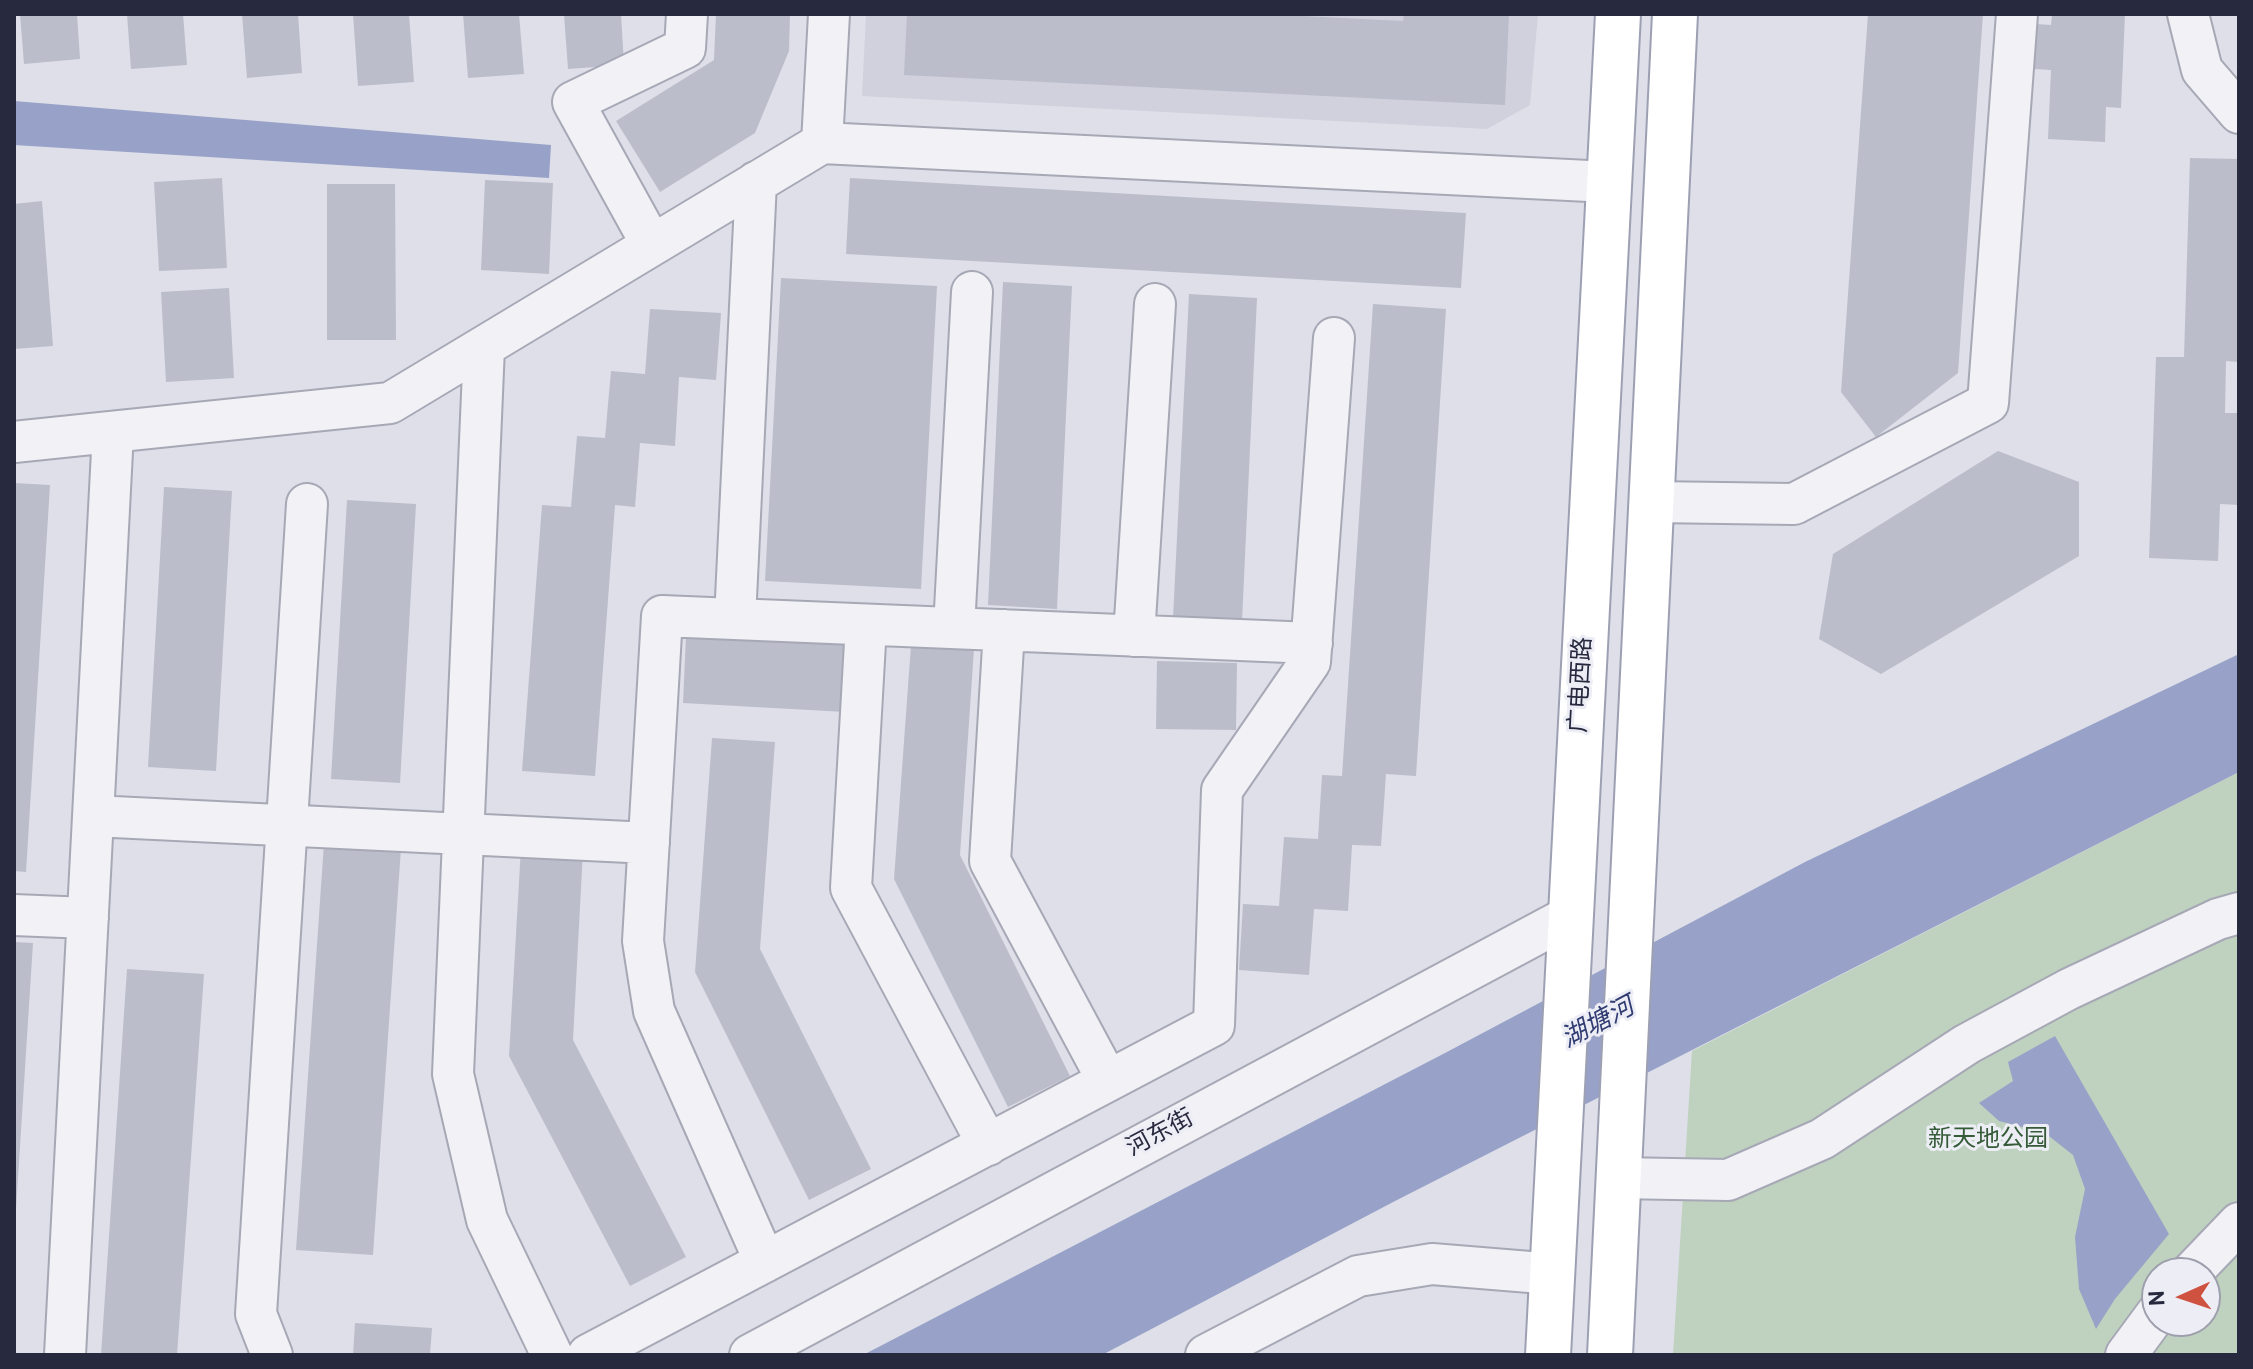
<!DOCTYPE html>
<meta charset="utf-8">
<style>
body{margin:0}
#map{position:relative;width:2253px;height:1369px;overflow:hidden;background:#dedfe8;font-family:Overpass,sans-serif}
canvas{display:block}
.frame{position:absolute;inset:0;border:16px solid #27293f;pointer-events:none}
.north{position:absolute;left:2141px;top:1257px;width:80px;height:80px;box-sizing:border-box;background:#edeef5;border:2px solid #9e9fac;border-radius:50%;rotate:267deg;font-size:22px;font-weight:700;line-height:32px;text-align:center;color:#27293f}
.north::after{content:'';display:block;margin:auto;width:28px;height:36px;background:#cf5241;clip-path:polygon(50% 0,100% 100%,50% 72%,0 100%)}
</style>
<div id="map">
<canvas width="2253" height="1369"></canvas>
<div class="frame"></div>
<div class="north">N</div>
</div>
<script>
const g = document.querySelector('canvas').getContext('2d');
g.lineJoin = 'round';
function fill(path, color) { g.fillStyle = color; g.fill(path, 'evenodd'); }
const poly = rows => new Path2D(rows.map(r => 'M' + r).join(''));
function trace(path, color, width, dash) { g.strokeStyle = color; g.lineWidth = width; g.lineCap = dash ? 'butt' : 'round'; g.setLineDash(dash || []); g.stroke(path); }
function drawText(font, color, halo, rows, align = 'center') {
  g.font = font + ' Overpass,"Noto Sans SC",sans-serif'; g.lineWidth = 6; g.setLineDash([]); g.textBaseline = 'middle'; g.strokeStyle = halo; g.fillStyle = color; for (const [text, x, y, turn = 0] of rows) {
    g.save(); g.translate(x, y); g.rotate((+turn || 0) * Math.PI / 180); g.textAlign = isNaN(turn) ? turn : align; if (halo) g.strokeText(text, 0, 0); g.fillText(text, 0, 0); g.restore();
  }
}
fill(poly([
 [866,14,1538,14,1530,105,1487,129,862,96]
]), '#d0d1dd');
fill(poly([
 [2239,772,2239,1355,1673,1355,1692,1051],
 [2157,1273,2205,1273,2205,1321,2157,1321]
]), '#bfd2bf');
fill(poly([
 [14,101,551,145,549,178,14,145],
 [2239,654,2239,772,1397,1200,1102,1355,863,1355,1445,1053,1805,862],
 [2055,1036,2169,1234,2115,1299,2096,1329,2079,1289,2075,1237,2085,1189,2073,1155,2045,1133,1999,1121,1979,1103,2013,1081,2008,1062]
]), '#98a2c8');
fill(poly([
 [20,14,77,14,80,59,24,64],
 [127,14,183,14,187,65,131,69],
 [242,14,298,14,302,73,247,78],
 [353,14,409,14,414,82,358,86],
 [463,14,519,14,524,74,468,78],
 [564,14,621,14,624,65,568,69],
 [716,14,790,14,789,51,755,133,660,192,616,121,714,60],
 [907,14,1262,14,1403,21,1404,14,1509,14,1505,105,904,75],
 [1868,14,1983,14,1958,373,1876,437,1841,392],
 [2052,14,2125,14,2121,108,2106,107,2105,142,2048,139,2051,70,2034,69,2036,24,2051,25],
 [2190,158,2239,159,2239,362,2226,361,2225,413,2239,413,2239,505,2220,504,2218,561,2149,558,2156,357,2184,357],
 [222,178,227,268,159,271,154,182],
 [850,178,1466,213,1461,288,846,254],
 [485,180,553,183,549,274,481,270],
 [327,184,395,184,396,340,327,340],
 [42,201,53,346,14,349,14,204],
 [781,278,937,286,921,589,765,581],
 [1003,282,1072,286,1057,609,988,605],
 [229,288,234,378,166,382,161,292],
 [1189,294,1257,298,1242,621,1173,618],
 [1373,304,1446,309,1416,776,1386,774,1381,846,1352,845,1348,911,1314,909,1309,975,1239,970,1243,904,1279,906,1284,837,1318,839,1322,775,1342,776],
 [650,309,721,313,716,380,679,377,675,446,640,443,635,507,615,505,595,776,522,771,542,505,571,507,577,436,605,438,611,371,645,374],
 [1998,451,2079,482,2079,556,1881,674,1819,639,1833,554],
 [14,483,50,485,26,872,14,871],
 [164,487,232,491,216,771,148,767],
 [347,500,416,504,400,783,331,779],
 [686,636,848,644,845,712,683,703],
 [911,645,974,649,960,855,1070,1076,1008,1107,894,879],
 [1157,661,1237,663,1236,730,1156,729],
 [712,738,775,742,760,949,871,1169,809,1200,695,972],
 [324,843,401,848,373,1255,296,1250],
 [521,847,583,850,573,1040,686,1257,630,1286,509,1056],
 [14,942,33,943,16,1209,14,1209],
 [127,969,204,974,177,1355,101,1355],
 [355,1323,432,1328,430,1355,353,1355]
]), '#bbbdca');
const minor = poly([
 [2188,14,2202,70,2239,113],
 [822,143,829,14],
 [652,245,573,102,685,48,687,14],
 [484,347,453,1074,487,1220,552,1355],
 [14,442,390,403,822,143,1609,182],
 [1651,502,1794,504,1988,403,2017,14],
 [735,619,756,182],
 [866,625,851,888,988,1145],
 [954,628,972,292],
 [1004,630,990,861,1108,1081],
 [1134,636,1155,304],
 [93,816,649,843],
 [14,915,88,918],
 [1618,1178,1728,1180,1822,1139,1967,1044,2069,989,2218,919,2239,913],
 [765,1262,654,1011,643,941,662,616,1312,643],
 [2191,1273,2239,1223],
 [65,1355,113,432],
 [272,1355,256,1314,307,504],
 [588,1355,1214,1025,1222,790,1310,662,1334,338],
 [750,1355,1572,915],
 [1206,1355,1358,1276,1432,1264,1554,1274],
 [2126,1355,2157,1313]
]);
const major = poly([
 [1548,1355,1618,14],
 [1610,1355,1675,14]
]);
trace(minor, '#a7a8b5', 44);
trace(major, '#9da0b3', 48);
trace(minor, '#f1f1f6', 40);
trace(major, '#fff', 44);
drawText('24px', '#27293f', '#edeef5', [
 ["广电西路",1583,685,-87],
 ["河东街",1161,1135,-28]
]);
drawText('24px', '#345a37', '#edeef5', [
 ["新天地公园",1988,1141]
]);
drawText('italic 26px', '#313c73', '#edeef5', [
 ["湖塘河",1599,1025,-28]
]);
</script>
